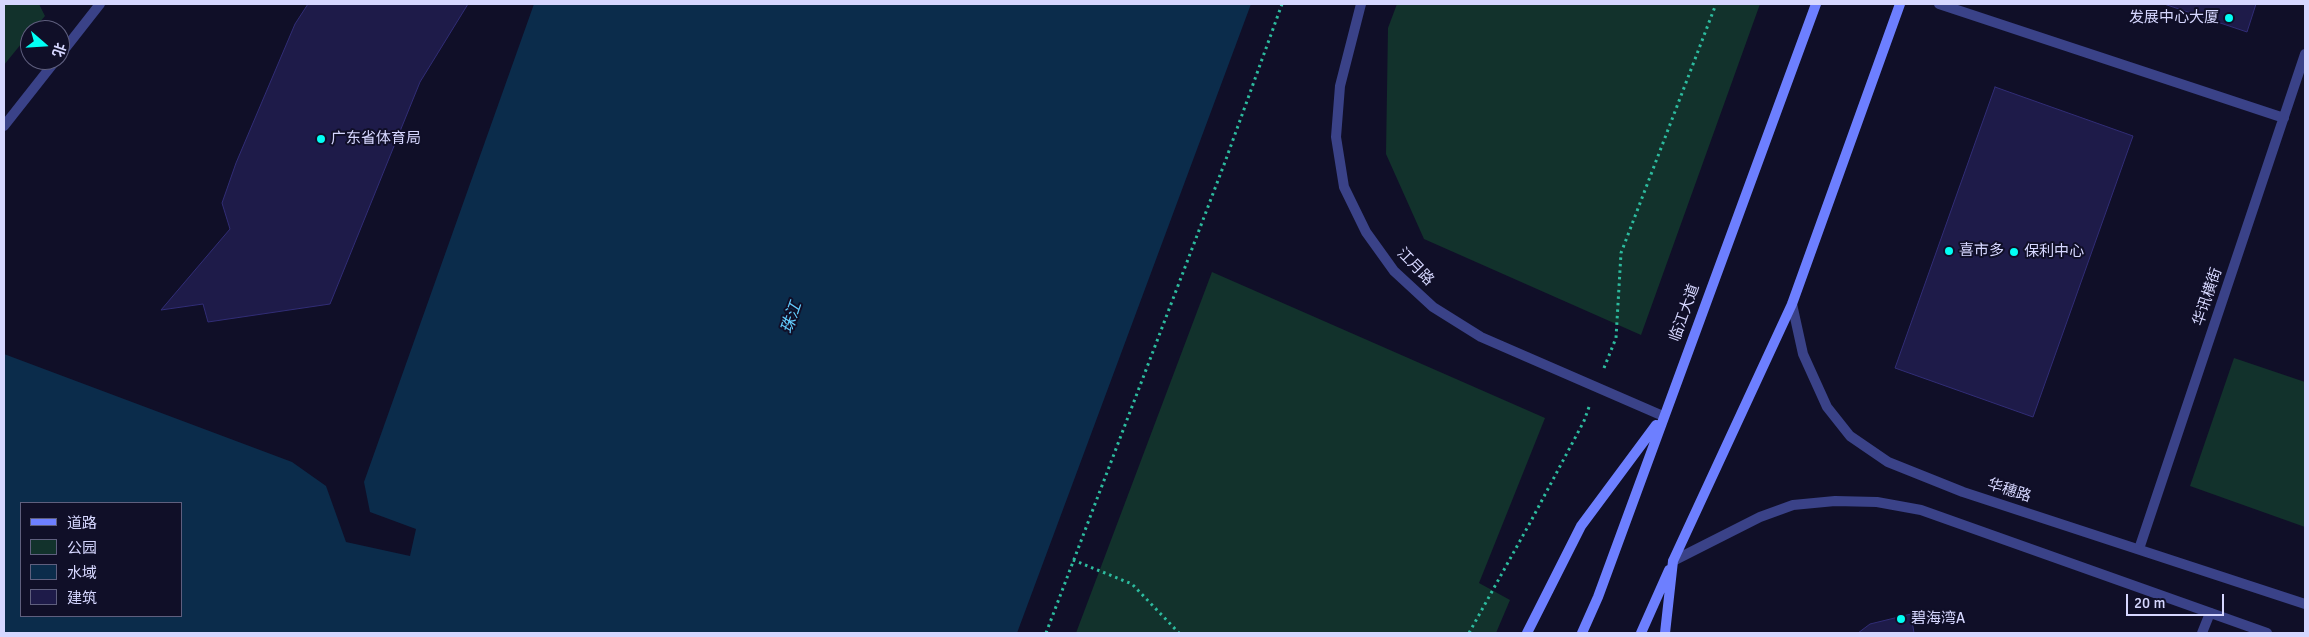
<!DOCTYPE html>
<meta charset="utf-8">
<style>
body{margin:0}
#map{position:relative;width:2309px;height:637px;overflow:hidden;background:#100f28;font-family:Signika,"Noto Sans SC",sans-serif}
canvas{display:block}
.frame{position:absolute;inset:0;border:5px solid #d6d7ff;pointer-events:none}
.legend{position:absolute;left:20px;top:502px;width:162px;height:115px;box-sizing:border-box;background:#100f28;border:1px solid #5f5f7e;margin:0;padding:6px 9px;list-style:none;font-size:15px;color:#d6d7ff}
.legend li{display:flex;align-items:center;gap:10px;height:25px}
.legend b{width:25px;border:1px solid #5f5f7e}
.north{position:absolute;left:20px;top:20px;width:50px;height:50px;box-sizing:border-box;background:#100f28;border:1px solid #5f5f7e;border-radius:50%;rotate:109deg;font-size:14px;font-weight:700;line-height:20px;text-align:center;color:#d6d7ff}
.north::after{content:'';display:block;margin:auto;width:18px;height:22px;background:#02fff4;clip-path:polygon(50% 0,100% 100%,50% 72%,0 100%)}
.scale{position:absolute;left:2126px;top:594px;width:98px;height:22px;box-sizing:border-box;border:2px solid #d6d7ff;border-top:0;padding-left:6px;font-size:15px;line-height:18px;white-space:nowrap;color:#d6d7ff;-webkit-text-stroke:4px #100f28;paint-order:stroke}
</style>
<div id="map">
<canvas width="2309" height="637"></canvas>
<div class="frame"></div>
<ul class="legend">
<li><b style="height:6px;background:#6d7fff"></b>道路</li>
<li><b style="height:14px;background:#12322c"></b>公园</li>
<li><b style="height:14px;background:#0b2c4b"></b>水域</li>
<li><b style="height:14px;background:#1e1b49"></b>建筑</li>
</ul>
<div class="north">北</div>
<div class="scale">20 m</div>
</div>
<script>
const g = document.querySelector('canvas').getContext('2d');
g.lineJoin = 'round';
function fill(path, color) { g.fillStyle = color; g.fill(path, 'evenodd'); }
const poly = rows => new Path2D(rows.map(r => 'M' + r).join(''));
function trace(path, color, width, dash) { g.strokeStyle = color; g.lineWidth = width; g.lineCap = dash ? 'butt' : 'round'; g.setLineDash(dash || []); g.stroke(path); }
function drawText(font, color, halo, rows, align = 'center') {
  g.font = font + ' Signika,"Noto Sans SC",sans-serif'; g.lineWidth = 4; g.setLineDash([]); g.textBaseline = 'middle'; g.strokeStyle = halo; g.fillStyle = color; for (const [text, x, y, turn = 0] of rows) {
    g.save(); g.translate(x, y); g.rotate((+turn || 0) * Math.PI / 180); g.textAlign = isNaN(turn) ? turn : align; if (halo) g.strokeText(text, 0, 0); g.fillText(text, 0, 0); g.restore();
  }
}
fill(poly([
 [4,4,39,4,45,16,33,30,30,30,30,33,4,65],
 [1397,4,1760,4,1641,335,1424,239,1386,154,1388,28],
 [1212,272,1545,418,1479,583,1510,600,1496,633,1076,633],
 [2234,358,2305,382,2305,527,2190,486]
]), '#12322c');
fill(poly([
 [534,4,1251,4,1017,633,4,633,4,354,292,462,326,486,346,542,410,556,416,529,370,512,364,482],
 [21,503,181,503,181,616,21,616]
]), '#0b2c4b');
const building = poly([
 [308,4,468,4,420,82,330,304,208,322,203,304,161,310,230,229,222,203,236,163,295,24,308,4],
 [2164,4,2256,4,2247,32,2164,4],
 [1995,87,2133,136,2033,417,1895,368,1995,87],
 [1911,614,1914,633,1858,633,1870,624,1911,614]
]);
fill(building, '#1e1b49');
trace(building, '#312d76', 1);
trace(poly([
 [1604,368,1616,338,1621,253,1716,4],
 [1073,560,1132,584,1179,633],
 [1046,633,1225,162,1282,4],
 [1469,633,1531,521,1584,421,1589,407]
]), '#2dbc9f', 3, [2.5, 4]);
trace(poly([
 [1939,4,2284,118],
 [60,55,100,4],
 [4,126,56,60],
 [2139,549,2305,54],
 [2202,633,2210,613]
]), '#3a4288', 10);
trace(poly([
 [1361,4,1340,86,1336,137,1344,187,1366,232,1394,271,1433,307,1481,337,1663,416],
 [1792,304,1803,354,1827,407,1850,436,1888,462,1963,492,2305,604],
 [1673,561,1760,517,1793,505,1835,501,1877,502,1921,510,2267,633]
]), '#3a4288', 10);
trace(poly([
 [1527,633,1581,526,1656,425],
 [1582,633,1598,597,1816,4],
 [1641,633,1669,570],
 [1665,633,1673,561,1792,304,1900,4]
]), '#6d7fff', 10);
for (const [x, y, r, color] of [
 [2229,18,5,"#02fff4"],
 [321,139,5,"#02fff4"],
 [1949,251,5,"#02fff4"],
 [2014,252,5,"#02fff4"],
 [1901,619,5,"#02fff4"]
]) { const dot = new Path2D(); dot.arc(x, y, r, 0, 2 * Math.PI); g.fillStyle = color; g.fill(dot); trace(dot, '#100f28', 2); }
drawText('15px', '#d6d7ff', '#100f28', [
 ["发展中心大厦",2219,18,"right"],
 ["广东省体育局",331,139],
 ["喜市多",1959,251],
 ["保利中心",2024,252],
 ["碧海湾A",1911,619]
], 'left');
drawText('15px', '#d6d7ff', '#100f28', [
 ["江月路",1415,267,46],
 ["华讯横街",2208,297,-71],
 ["临江大道",1685,313,-70],
 ["华穗路",2009,491,18]
]);
drawText('italic 16px', '#64ceff', '#100f28', [
 ["珠江",792,318,-71]
]);
</script>
